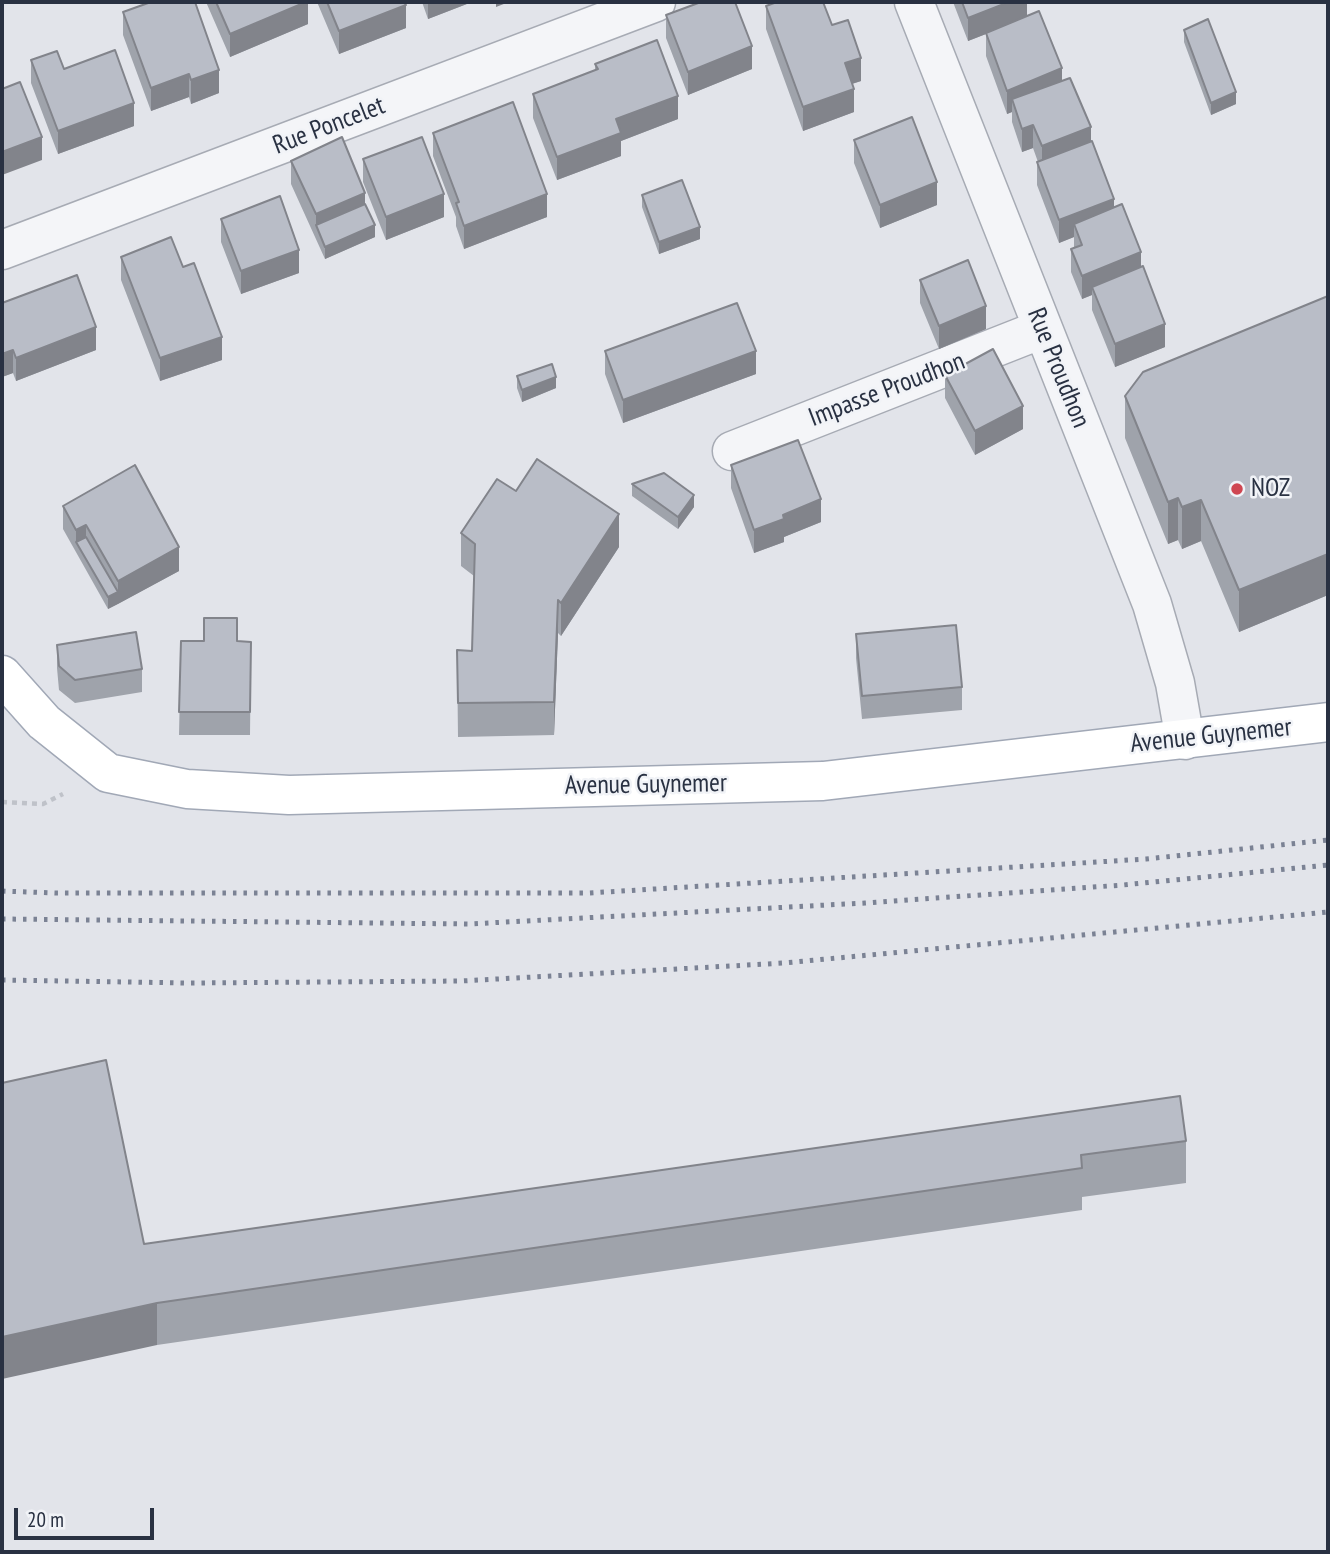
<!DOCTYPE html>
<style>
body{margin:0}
#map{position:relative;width:1330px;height:1554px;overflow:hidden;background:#e2e4ea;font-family:"PT Sans Narrow",sans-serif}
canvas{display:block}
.frame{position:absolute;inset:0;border:4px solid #293142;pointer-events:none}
.scale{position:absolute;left:14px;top:1508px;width:140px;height:32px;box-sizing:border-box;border:4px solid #293142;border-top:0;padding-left:9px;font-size:21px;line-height:24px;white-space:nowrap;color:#293142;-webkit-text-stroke:5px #f1f3f7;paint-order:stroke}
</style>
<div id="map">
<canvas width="1330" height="1554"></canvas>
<div class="frame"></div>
<div class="scale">20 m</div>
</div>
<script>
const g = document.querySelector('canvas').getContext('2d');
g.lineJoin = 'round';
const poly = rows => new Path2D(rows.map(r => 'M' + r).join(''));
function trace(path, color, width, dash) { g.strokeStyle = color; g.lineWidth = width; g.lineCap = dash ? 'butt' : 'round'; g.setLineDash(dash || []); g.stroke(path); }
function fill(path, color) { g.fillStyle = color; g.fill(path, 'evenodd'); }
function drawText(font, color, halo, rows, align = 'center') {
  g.font = font + ' "PT Sans Narrow",sans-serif'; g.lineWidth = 5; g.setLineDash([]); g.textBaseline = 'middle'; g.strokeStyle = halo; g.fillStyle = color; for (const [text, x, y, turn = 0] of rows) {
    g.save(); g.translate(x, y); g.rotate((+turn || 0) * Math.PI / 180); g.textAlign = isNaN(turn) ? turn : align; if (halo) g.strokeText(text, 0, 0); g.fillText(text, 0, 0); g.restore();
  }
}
const minor = poly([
 [914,2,1152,604,1175,683,1185,740],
 [2,250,656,2],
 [732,451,1042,329]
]);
const major = poly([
 [2,675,44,722,108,773,187,789,289,795,823,781,1328,722]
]);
trace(minor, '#a7abb4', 41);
trace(major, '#a1a8b6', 41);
trace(poly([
 [2,802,43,804,63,794]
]), '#bfc2c9', 4.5, [5, 5]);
trace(minor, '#f4f5f8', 38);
trace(major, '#fff', 38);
trace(poly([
 [2,891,57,893,589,893,1146,859,1328,840],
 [2,919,469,924,865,903,1123,885,1328,865],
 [2,980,188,983,461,981,784,963,1328,912]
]), '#7b8294', 5, [3.5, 7]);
fill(poly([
 [206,2,308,2,308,24,230,57],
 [317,2,404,2,406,28,339,54],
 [422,2,472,2,428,19],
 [953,2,1027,2,1027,16,1062,81,1091,141,1114,207,1141,267,1165,347,1115,367,1092,310,1092,295,1082,299,1071,272,1071,249,1074,248,1074,237,1059,243,1037,185,1037,162,1038,162,1033,148,1022,152,1012,122,1012,112,1007,114,986,56,986,34,968,41],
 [766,6,832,25,861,81,852,84,854,112,803,131,766,29],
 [123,12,219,93,191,104,189,97,151,111,123,35],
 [666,15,752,69,688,95,666,38],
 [1184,30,1236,104,1211,115,1184,42],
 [31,60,64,69,134,126,58,154,31,83],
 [595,64,678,119,621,141,621,156,557,180,533,118,533,94,595,70],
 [433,133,547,217,464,249,456,226,456,217,433,156],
 [854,140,937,205,880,228,854,163],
 [363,159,444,217,386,240,363,182],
 [291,161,365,204,375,237,325,259,291,184],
 [642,195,700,239,659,254,642,207],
 [221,219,299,273,241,294,221,242],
 [121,257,222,360,160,381,121,280],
 [920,280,986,329,939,349,920,303],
 [1328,296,1328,595,1239,632,1201,541,1182,549,1178,540,1168,544,1125,438,1125,396],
 [2,303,96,350,16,381,13,373,2,377],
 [605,351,756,374,623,423,605,374],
 [945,375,1023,429,975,455,945,398],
 [517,376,556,388,522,402,517,388],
 [731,465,821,522,784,537,784,542,754,553,731,488],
 [632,484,694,507,678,529,632,496],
 [516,491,619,547,561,636,558,633,554,735,458,737,457,650,472,651,474,576,461,566,461,533],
 [63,506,179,571,108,609,63,529],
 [204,618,237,641,251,642,250,735,179,735,181,641,204,641],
 [856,634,962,687,962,710,862,719,856,658],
 [57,645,142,669,142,692,75,703,59,690,57,668],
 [1186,1141,1186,1183,1082,1197,1082,1210,157,1345,144,1244]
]), '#9fa3ab');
fill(poly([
 [306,2,308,2,308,24,230,57,230,34],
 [428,2,472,2,428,19],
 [496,2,509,2,496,7],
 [1009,2,1027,2,1027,18,968,41,968,18],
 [406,5,406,28,339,54,339,31],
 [752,46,752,69,688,95,688,72],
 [861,58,861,81,845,86,845,63],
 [1062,68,1062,91,1012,99,1012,112,1007,114,1007,91],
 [219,70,219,93,191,104,191,80],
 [189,74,189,97,151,111,151,88],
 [854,89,854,112,803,131,803,107],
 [1236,92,1236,104,1211,115,1211,103],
 [678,96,678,119,621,141,621,156,557,180,557,157,616,119],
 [134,103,134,126,58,154,58,131],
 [1033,125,1033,148,1022,152,1022,129],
 [1091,127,1091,150,1042,169,1042,146],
 [42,137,42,160,2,175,2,152],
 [937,182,937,205,880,228,880,205],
 [365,193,365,216,316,225,316,214],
 [444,194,444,217,386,240,386,217],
 [547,194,547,217,464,249,464,226],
 [1114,199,1114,222,1074,224,1074,237,1059,243,1059,220],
 [375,225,375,237,325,259,325,247],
 [700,227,700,239,659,254,659,242],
 [299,250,299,273,241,294,241,271],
 [1141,252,1141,275,1092,287,1092,295,1082,299,1082,276],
 [986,306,986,329,939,349,939,326],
 [1165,324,1165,347,1115,367,1115,344],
 [96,327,96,350,16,381,16,358],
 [222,337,222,360,160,381,160,358],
 [13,350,13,373,2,377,2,354],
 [756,351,756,374,623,423,623,400],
 [556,377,556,388,522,402,522,390],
 [1023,406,1023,429,975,455,975,431],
 [694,495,694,507,678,529,678,517],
 [1178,498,1178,540,1168,544,1168,502],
 [821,499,821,522,784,537,784,542,754,553,754,530,783,515],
 [1201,500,1201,541,1182,549,1182,507],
 [619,514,619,547,561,636,561,603],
 [86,525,86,549,76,542,76,530],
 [179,547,179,571,118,604,118,581],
 [1328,554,1328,595,1239,632,1239,590],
 [118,592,118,604,108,609,108,597],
 [558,600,558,633,554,735,554,702],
 [157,1303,157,1345,2,1379,2,1337]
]), '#82848b');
const building = poly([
 [151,2,195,2,219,70,191,80,189,74,151,88,123,12,151,2],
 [216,2,306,2,230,34,216,2],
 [327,2,404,2,406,5,339,31,327,2],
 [701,2,735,2,752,46,688,72,666,15,701,2],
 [777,2,823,2,832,25,848,20,861,58,845,63,854,89,803,107,766,6,777,2],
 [962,2,1009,2,968,18,962,2],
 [1039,11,1062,68,1007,91,986,33,1039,11],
 [1208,19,1236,92,1211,103,1184,30,1208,19],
 [657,40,678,96,616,119,621,133,557,157,533,94,598,69,595,64,657,40],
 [115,50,134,103,58,131,31,60,57,51,64,69,115,50],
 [1070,78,1091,127,1042,146,1033,125,1022,129,1012,99,1070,78],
 [20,82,42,137,2,152,2,89,20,82],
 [513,102,547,194,464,226,456,203,459,202,433,133,513,102],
 [912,117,937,182,880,205,854,140,912,117],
 [342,137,365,193,316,214,291,161,342,137],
 [422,137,444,194,386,217,363,159,422,137],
 [1092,141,1114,199,1059,220,1037,162,1092,141],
 [682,180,700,227,659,242,642,195,682,180],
 [280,196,299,250,241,271,221,219,280,196],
 [365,204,375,225,325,247,316,225,365,204],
 [1122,204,1141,252,1082,276,1071,249,1082,245,1074,224,1122,204],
 [171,237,183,267,194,263,222,337,160,358,121,257,171,237],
 [968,260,986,306,939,326,920,280,968,260],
 [1143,266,1165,324,1115,344,1092,287,1143,266],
 [77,275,96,327,16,358,13,350,2,354,2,303,77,275],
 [1328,296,1328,554,1239,590,1201,500,1182,507,1178,498,1168,502,1125,396,1143,372,1328,296],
 [737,303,756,351,623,400,605,351,737,303],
 [993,349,1023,406,975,431,945,375,993,349],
 [552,364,556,377,522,390,517,376,552,364],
 [798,440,821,499,783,515,784,519,754,530,731,465,798,440],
 [537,459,619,514,561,603,558,600,554,702,458,703,457,650,472,651,475,544,461,533,497,479,516,491,537,459],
 [135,465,179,547,118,581,86,525,76,530,63,506,135,465],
 [664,473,694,495,678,517,632,484,664,473],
 [86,537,118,592,108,597,76,542,86,537],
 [204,618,237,618,237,641,251,642,250,712,179,712,181,641,204,641,204,618],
 [956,625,962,687,862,696,856,634,956,625],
 [136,632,142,669,75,680,59,666,57,645,136,632],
 [106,1060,144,1244,1180,1096,1186,1141,1081,1155,1082,1168,157,1303,2,1337,2,1083,106,1060]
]);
fill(building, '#b9bdc7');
trace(building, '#82848b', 2);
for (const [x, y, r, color] of [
 [1237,489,7,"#cf4651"]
]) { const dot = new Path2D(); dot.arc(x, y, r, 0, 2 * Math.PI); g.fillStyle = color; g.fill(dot); trace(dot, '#f1f3f7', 2.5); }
drawText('26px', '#293142', '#f1f3f7', [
 ["Rue Poncelet",329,126,-21],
 ["Rue Proudhon",1058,368,68],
 ["Impasse Proudhon",887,390,-21],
 ["Avenue Guynemer",1211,736,-6],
 ["Avenue Guynemer",646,785,-1]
]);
drawText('26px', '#293142', '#f1f3f7', [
 ["NOZ",1251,489]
], 'left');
</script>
